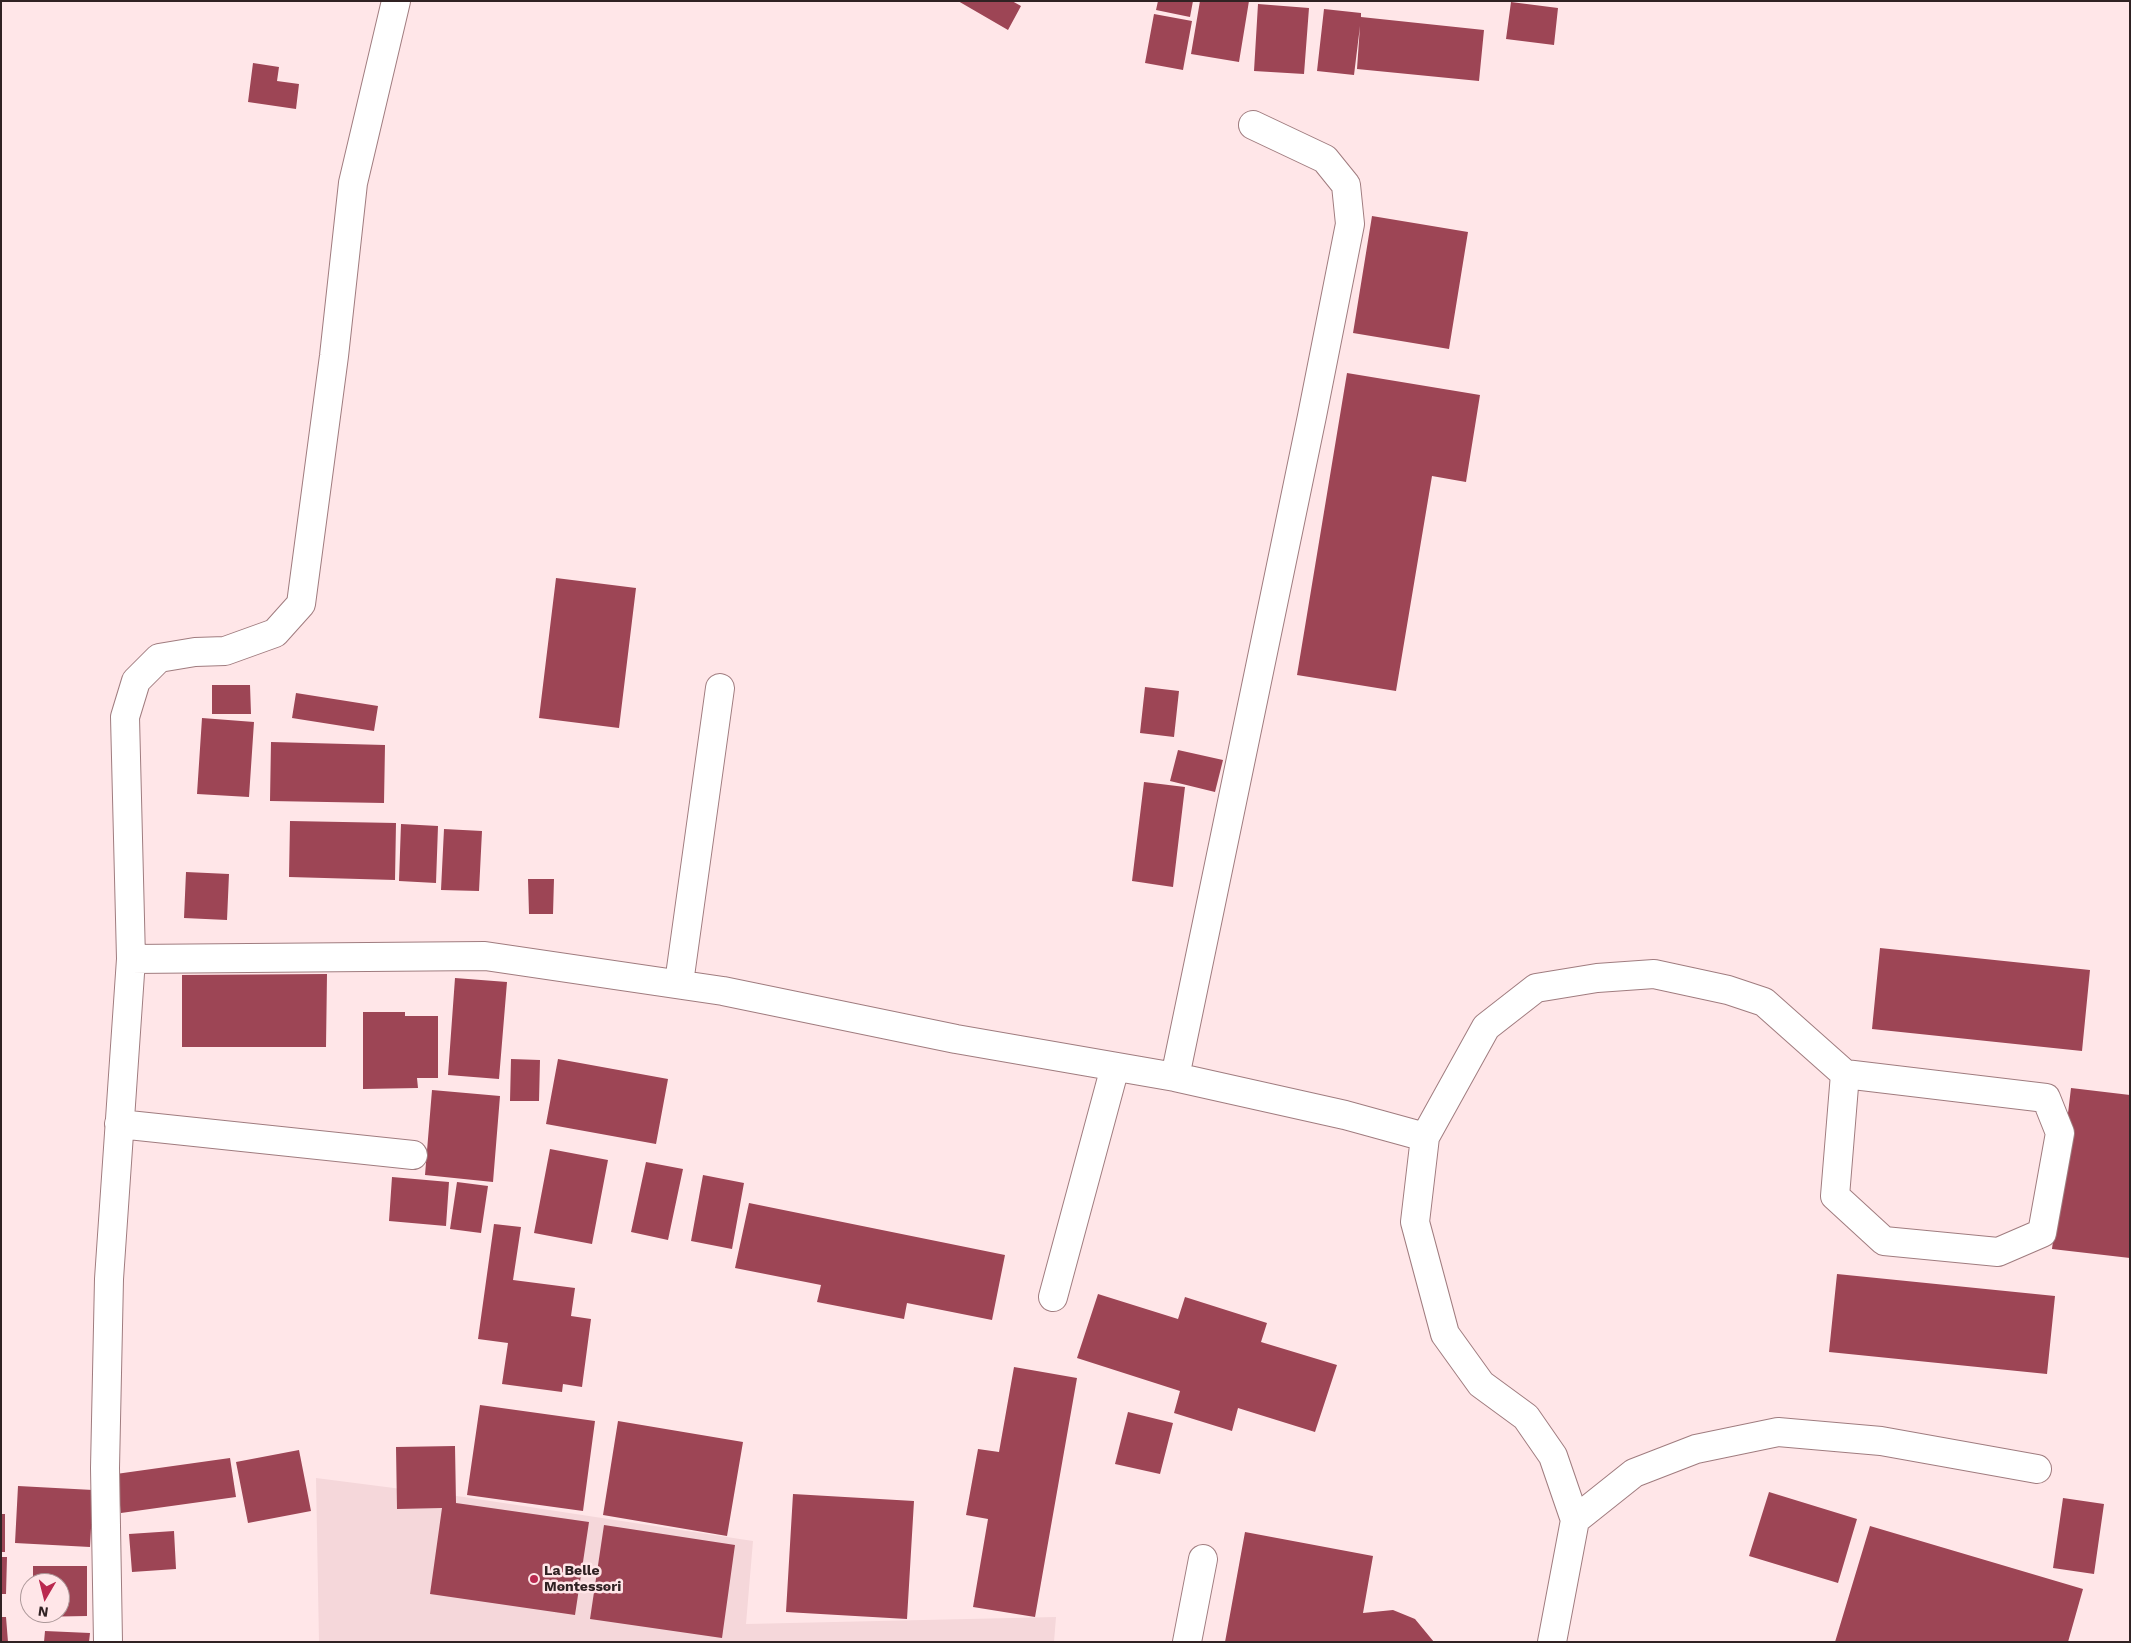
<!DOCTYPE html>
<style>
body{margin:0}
#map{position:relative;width:2131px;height:1643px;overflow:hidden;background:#ffe6e8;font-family:"Work Sans",sans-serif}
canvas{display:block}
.frame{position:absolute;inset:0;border:2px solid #302223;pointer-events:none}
.north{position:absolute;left:20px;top:1573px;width:50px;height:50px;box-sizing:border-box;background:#ffe6e8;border:1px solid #ac9899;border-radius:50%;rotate:188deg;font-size:14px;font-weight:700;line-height:20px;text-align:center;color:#302223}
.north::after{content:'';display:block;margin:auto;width:18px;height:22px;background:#ba294f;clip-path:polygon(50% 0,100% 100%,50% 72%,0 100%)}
</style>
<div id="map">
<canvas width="2131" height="1643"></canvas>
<div class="frame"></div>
<div class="north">N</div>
</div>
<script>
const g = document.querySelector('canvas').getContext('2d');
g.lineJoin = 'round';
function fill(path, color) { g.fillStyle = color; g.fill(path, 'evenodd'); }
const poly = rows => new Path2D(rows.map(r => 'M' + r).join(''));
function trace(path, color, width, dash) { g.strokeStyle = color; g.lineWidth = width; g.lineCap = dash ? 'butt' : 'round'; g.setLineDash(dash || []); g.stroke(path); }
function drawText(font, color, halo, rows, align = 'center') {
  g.font = font + ' "Work Sans",sans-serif'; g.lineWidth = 5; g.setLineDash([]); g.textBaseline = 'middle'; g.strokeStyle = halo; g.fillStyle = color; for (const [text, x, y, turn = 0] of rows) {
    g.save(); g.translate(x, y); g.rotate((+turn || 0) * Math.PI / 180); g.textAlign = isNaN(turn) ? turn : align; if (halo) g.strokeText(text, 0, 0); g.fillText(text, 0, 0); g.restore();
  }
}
fill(poly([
 [316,1478,464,1497,753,1541,746,1624,1056,1617,1054,1642,319,1642]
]), '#f5d7da');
fill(poly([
 [958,1,1012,1,1021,6,1008,30],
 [1158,1,1193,1,1190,17,1156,10],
 [1200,1,1249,1,1239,62,1191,54],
 [1511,2,1558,8,1554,45,1506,39],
 [1258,4,1309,8,1304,74,1254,71],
 [1324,9,1361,13,1361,17,1484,30,1479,81,1357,69,1360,26,1354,75,1317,71],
 [1154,14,1192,21,1183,70,1145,63],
 [253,63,279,67,277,81,299,84,296,109,248,102],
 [1372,216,1468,232,1449,349,1353,333],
 [1347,373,1480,395,1466,482,1432,476,1396,691,1297,675],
 [556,578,636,588,619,728,539,718],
 [212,685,250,685,251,714,212,714],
 [1145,687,1179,691,1174,737,1140,733],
 [296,693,378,706,374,731,292,718],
 [202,718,254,722,249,797,197,794],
 [271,742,385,745,384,803,270,801],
 [1178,750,1223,760,1215,792,1170,781],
 [1144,782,1185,787,1173,887,1132,881],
 [290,821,396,823,395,880,289,877],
 [401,824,438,826,436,883,399,881],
 [444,829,482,831,479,891,441,890],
 [186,872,229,874,227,920,184,918],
 [528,879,554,879,553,914,529,914],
 [1880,948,2090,970,2082,1051,1872,1029],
 [327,974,326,1047,182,1047,182,975],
 [455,978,507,982,499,1079,448,1075],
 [363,1012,405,1012,405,1016,438,1016,438,1078,417,1078,418,1088,363,1089],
 [511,1059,540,1060,539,1101,510,1101],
 [558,1059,668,1079,656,1144,546,1124],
 [2071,1088,2130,1095,2130,1258,2052,1249],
 [432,1090,500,1096,493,1182,425,1175],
 [550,1149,608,1160,592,1244,534,1233],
 [646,1162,683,1169,668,1240,631,1232],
 [703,1175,744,1183,732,1249,691,1241],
 [392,1177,449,1182,446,1226,389,1221],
 [457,1182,488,1186,481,1233,450,1229],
 [749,1203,1005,1255,992,1320,907,1303,904,1319,817,1302,821,1285,735,1268],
 [494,1224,521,1227,513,1280,575,1288,571,1316,591,1319,582,1387,563,1384,562,1392,502,1384,508,1343,478,1339],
 [1837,1274,2055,1296,2047,1374,1829,1352],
 [1098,1294,1178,1319,1185,1297,1267,1323,1261,1342,1337,1365,1315,1432,1238,1408,1232,1431,1174,1413,1180,1391,1077,1358],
 [1014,1367,1077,1378,1035,1617,973,1607,988,1519,966,1515,978,1449,999,1452],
 [480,1405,595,1421,583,1511,467,1495],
 [1128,1412,1173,1423,1160,1474,1115,1464],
 [618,1421,743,1442,727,1536,603,1515],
 [455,1446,456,1503,589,1522,575,1615,430,1594,442,1508,397,1509,396,1447],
 [299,1450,311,1511,248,1523,236,1462],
 [230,1458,236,1497,121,1513,116,1474],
 [18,1486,93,1490,90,1547,15,1543],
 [1769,1492,1857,1519,1838,1583,1749,1556],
 [793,1494,914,1501,907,1619,786,1612],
 [2063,1498,2104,1504,2094,1574,2053,1568],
 [1,1514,5,1514,5,1552,1,1552],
 [604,1525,735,1545,722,1638,590,1619],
 [1870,1526,2083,1589,2068,1642,1835,1642],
 [174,1531,176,1569,132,1572,129,1534],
 [1245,1532,1373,1556,1363,1613,1393,1610,1415,1619,1434,1642,1225,1642],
 [1,1557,7,1557,6,1594,1,1594],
 [33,1566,87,1566,87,1616,33,1617,33,1613,60,1613,60,1583,33,1583],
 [1,1617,6,1617,8,1642,1,1642],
 [45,1631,90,1633,89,1642,44,1642]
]), '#9d4555');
const minor = poly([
 [131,959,485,956,723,991,956,1039,1175,1077,1345,1115,1425,1137,1415,1222,1445,1334,1481,1384,1526,1417,1553,1456,1575,1520,1552,1642],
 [679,983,720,688],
 [1175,1077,1312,416,1350,224,1346,185,1325,159,1253,125],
 [119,1124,413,1155],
 [1425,1137,1486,1027,1536,988,1597,978,1654,974,1728,990,1764,1002,1845,1074,2046,1098,2060,1133,2042,1233,1998,1252,1884,1241,1835,1196,1845,1074],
 [1053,1297,1115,1067],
 [1575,1520,1634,1473,1696,1449,1778,1432,1881,1441,2037,1469],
 [108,1642,105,1468,109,1279,131,959,125,717,136,681,159,658,195,652,225,651,275,633,301,604,334,356,353,183,396,1],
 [1187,1642,1203,1559]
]);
trace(minor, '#a07c7f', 30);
trace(minor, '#fff', 28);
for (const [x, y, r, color] of [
 [534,1579,5,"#ba294f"]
]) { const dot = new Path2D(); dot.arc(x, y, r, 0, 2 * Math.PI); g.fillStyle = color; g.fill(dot); trace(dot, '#ffe6e8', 2); }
drawText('bold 14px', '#302223', '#ffe6e8', [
 ["La Belle",544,1571],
 ["Montessori",544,1587]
], 'left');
</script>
